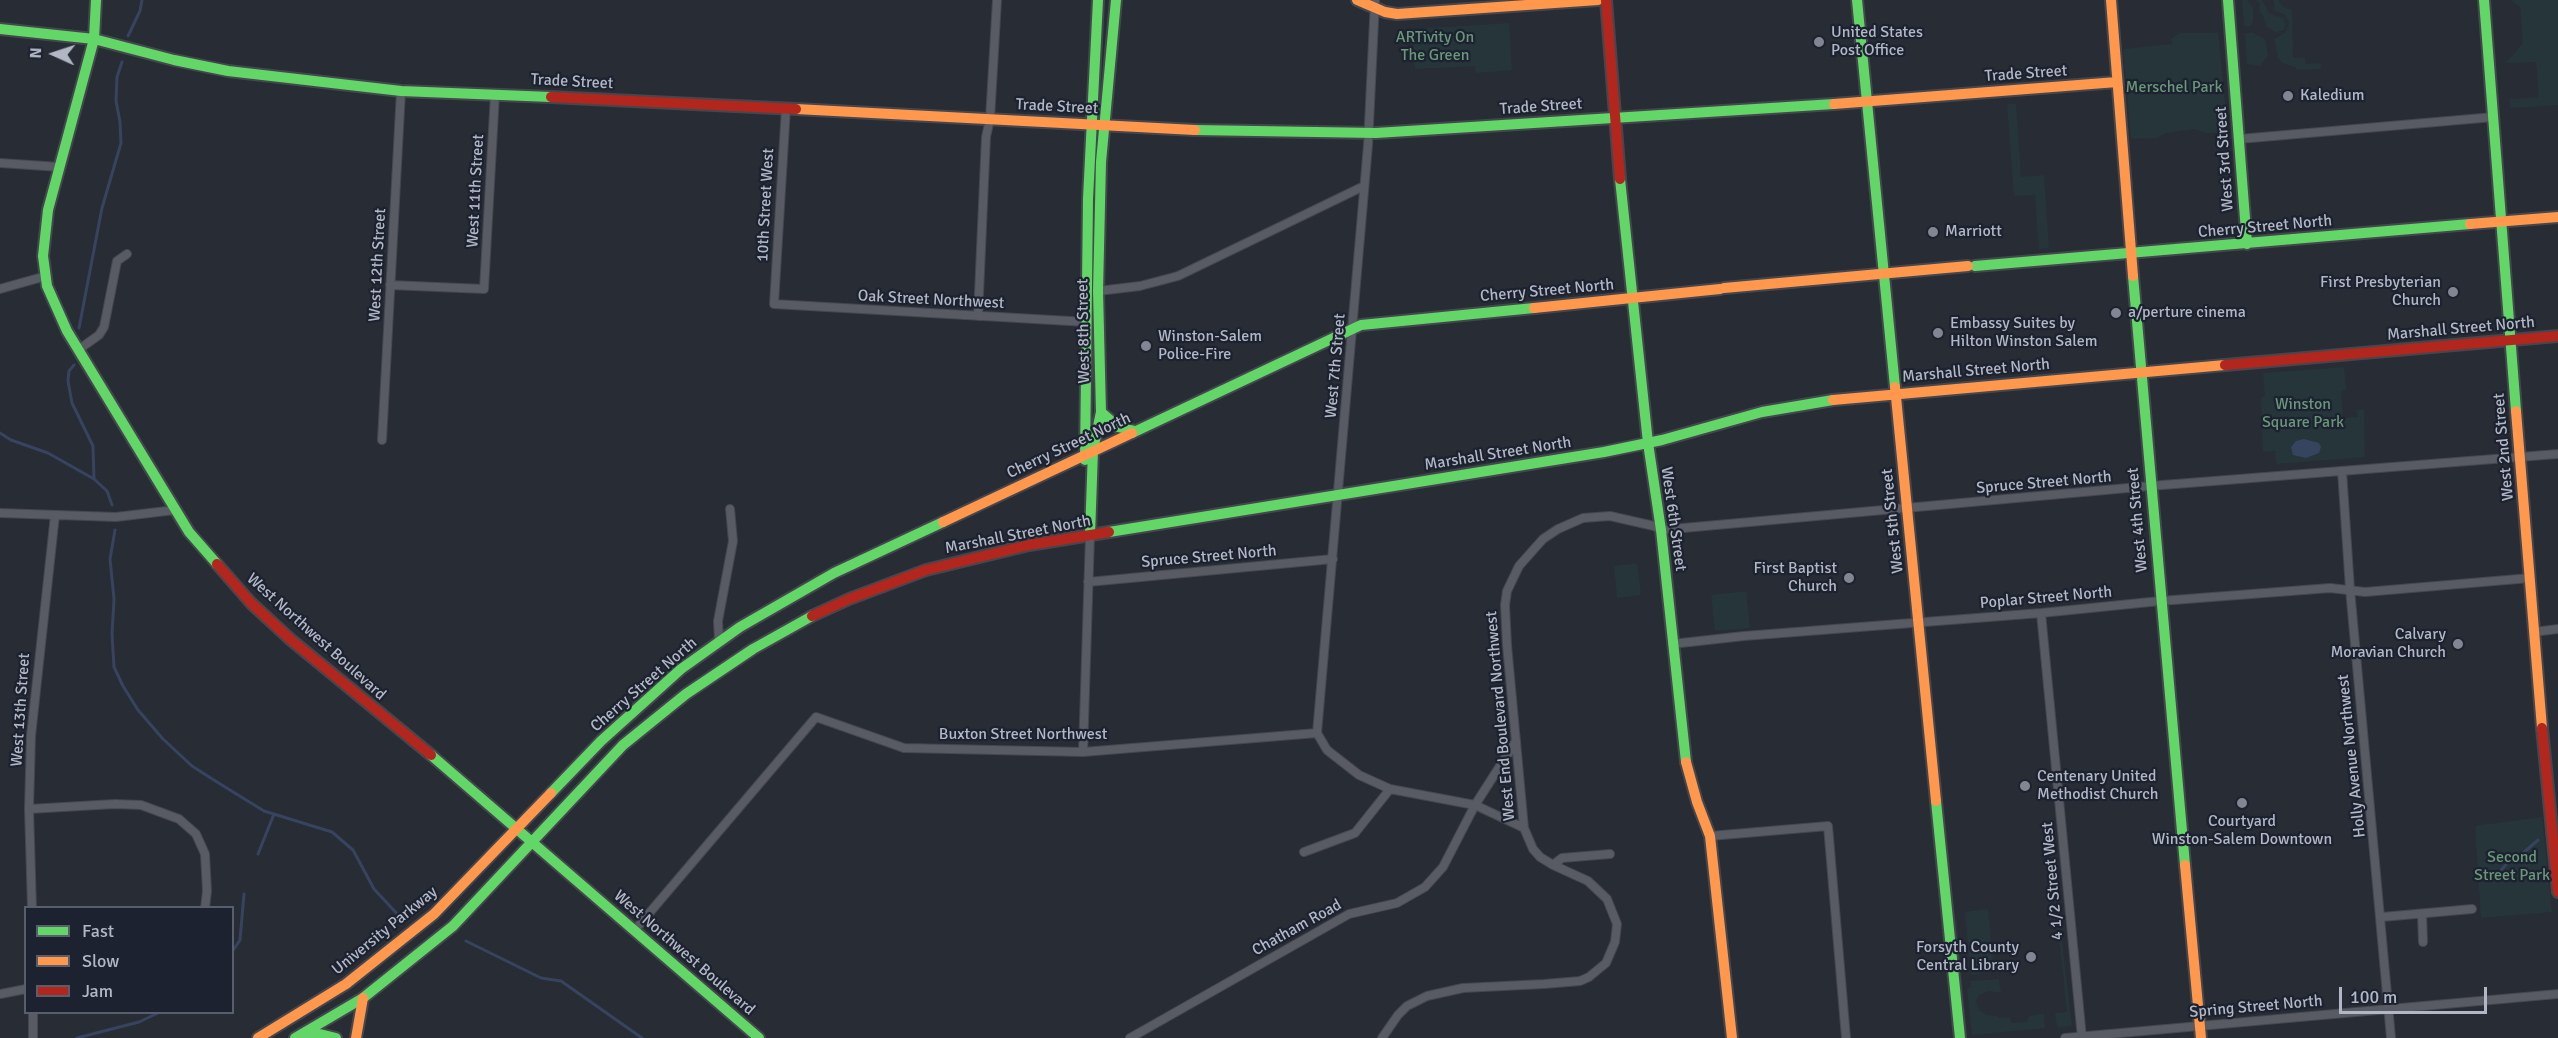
<!DOCTYPE html>
<style>
body{margin:0}
#map{position:relative;width:2558px;height:1038px;overflow:hidden;background:#282c35;font-family:Signika,sans-serif}
canvas{display:block}
.legend{position:absolute;left:24px;top:906px;width:210px;height:108px;box-sizing:border-box;background:#1c222f;border:2px solid #585e6b;margin:0;padding:8px 10px;list-style:none;font-size:18px;color:#b2b7c6}
.legend li{display:flex;align-items:center;gap:12px;height:30px}
.legend b{width:30px;border:2px solid #585e6b}
.north{position:absolute;left:24px;top:24px;width:60px;height:60px;-webkit-text-stroke:4px #1c222f;paint-order:stroke;rotate:273deg;font-size:16px;font-weight:700;line-height:24px;text-align:center;color:#b2b7c6}
.north::after{content:'';display:block;margin:auto;width:21px;height:27px;background:#b2b7c6;clip-path:polygon(50% 0,100% 100%,50% 72%,0 100%)}
.scale{position:absolute;left:2339px;top:987px;width:148px;height:27px;box-sizing:border-box;border:3px solid #b2b7c6;border-top:0;padding-left:8px;font-size:18px;line-height:21px;white-space:nowrap;color:#b2b7c6;-webkit-text-stroke:4px #1c222f;paint-order:stroke}
</style>
<div id="map">
<canvas width="2558" height="1038"></canvas>
<ul class="legend">
<li><b style="height:8px;background:#63d668"></b>Fast</li>
<li><b style="height:8px;background:#ff974d"></b>Slow</li>
<li><b style="height:8px;background:#b3261e"></b>Jam</li>
</ul>
<div class="north">N</div>
<div class="scale">100 m</div>
</div>
<script>
const g = document.querySelector('canvas').getContext('2d');
g.lineJoin = 'round';
function fill(path, color) { g.fillStyle = color; g.fill(path, 'evenodd'); }
const poly = rows => new Path2D(rows.map(r => 'M' + r).join(''));
function trace(path, color, width, dash) { g.strokeStyle = color; g.lineWidth = width; g.lineCap = dash ? 'butt' : 'round'; g.setLineDash(dash || []); g.stroke(path); }
function drawText(font, color, halo, rows, align = 'center') {
  g.font = font + ' Signika,sans-serif'; g.lineWidth = 4.5; g.setLineDash([]); g.textBaseline = 'middle'; g.strokeStyle = halo; g.fillStyle = color; for (const [text, x, y, turn = 0] of rows) {
    g.save(); g.translate(x, y); g.rotate((+turn || 0) * Math.PI / 180); g.textAlign = isNaN(turn) ? turn : align; if (halo) g.strokeText(text, 0, 0); g.fillText(text, 0, 0); g.restore();
  }
}
fill(poly([
 [2242,0,2248,0,2248,2,2253,7,2253,22,2250,26,2244,26],
 [2256,0,2262,0,2269,13,2283,18,2286,25,2282,31,2275,32,2267,27,2262,14,2259,11,2260,4],
 [2273,0,2279,0,2283,7,2292,10,2293,58,2305,57,2306,64,2322,63,2320,69,2297,70,2295,67,2283,63,2278,58,2274,39,2285,33,2289,23,2284,14,2273,10,2275,5],
 [2511,0,2558,0,2558,105,2510,108,2510,99,2539,97,2536,62,2506,63,2523,43,2520,7],
 [1509,23,1512,70,1476,73,1475,66,1415,69,1412,29],
 [2180,33,2218,33,2228,132,2207,133,2194,129,2166,133,2156,138,2131,139,2123,49,2172,44,2171,39],
 [2245,33,2253,33,2265,39,2268,56,2260,66,2247,64],
 [2007,104,2016,104,2021,177,2044,175,2049,248,2039,249,2035,195,2014,196],
 [2344,367,2346,390,2341,391,2343,418,2358,417,2357,410,2364,410,2365,457,2276,464,2275,451,2263,452,2261,397,2265,396,2263,373],
 [1637,563,1641,595,1617,598,1614,566],
 [1746,591,1750,628,1715,631,1711,595],
 [2542,817,2552,912,2481,918,2475,826],
 [1988,909,1994,971,1971,975,1965,912],
 [1955,919,1957,919,1967,1035,1966,1033],
 [2060,925,2072,1026,2057,1027,2055,1013,2067,1012,2058,926],
 [1999,979,2001,993,1989,991,1979,995,1976,1001,1979,1010,1987,1015,1996,1016,2000,1018,2010,1017,2011,1022,2013,1023,2027,1022,2029,1016,2044,1014,2045,1028,1972,1035,1967,988,1971,987,1971,981]
]), '#25353a');
fill(poly([
 [2304,439,2319,443,2321,447,2319,453,2306,458,2293,455,2291,447,2296,441]
]), '#37445f');
trace(poly([
 [128,36,140,11,142,0],
 [79,328,102,208,121,143,120,122,116,101,117,77,122,62],
 [74,365,69,371,68,381,72,403,93,446,94,479],
 [0,433,11,440,48,453,94,479,107,491,112,505],
 [115,530,110,559,114,599,112,634,114,667,123,686,138,710,163,739,192,766,217,782,264,811,332,832,353,850,374,889,401,918],
 [258,854,274,814],
 [2497,875,2510,860,2522,854,2538,840],
 [466,941,541,978,561,981,642,1038],
 [232,952,240,940,244,894],
 [77,1038,139,1022,160,1012]
]), '#37445f', 3);
const street = poly([
 [786,108,774,304,1087,322],
 [2239,139,2494,117],
 [0,163,60,167],
 [390,285,484,289,495,94],
 [0,289,46,276],
 [1098,291,1140,286,1178,276,1364,186],
 [978,316,986,137,990,119,997,0],
 [78,350,99,335,104,327,117,261,127,254],
 [382,440,401,91],
 [2342,471,2350,589,2391,1038],
 [0,513,116,517,175,510],
 [1088,582,1333,559],
 [2041,613,2082,1038],
 [2534,632,2558,629],
 [719,641,718,621,733,541,730,509],
 [1672,644,1744,636,2041,613,2160,601,2330,588,2365,592,2530,578],
 [1317,733,1368,145,1375,0],
 [1317,733,1327,750,1359,775,1390,789,1475,805,1524,828],
 [1083,752,1090,535],
 [29,809,115,804,141,805,179,819,196,834,205,854,207,891,205,908],
 [1710,836,1828,826,1846,1038],
 [1304,852,1355,833,1390,789],
 [1553,865,1562,858,1610,854],
 [32,908,29,809,31,736,55,515],
 [2422,914,2423,942],
 [2382,917,2472,909],
 [634,931,816,717,904,748,1083,752,1317,733],
 [0,994,26,989],
 [33,1038,33,1012],
 [1130,1038,1349,914,1397,903,1425,887,1443,867,1475,805,1516,741],
 [1382,1038,1398,1015,1407,1006,1427,996,1463,988,1544,984,1580,981,1589,977,1606,963,1615,942,1617,924,1607,899,1588,881,1553,865,1540,857,1533,849,1524,828,1507,645,1505,605,1507,591,1519,566,1543,539,1558,529,1583,518,1610,516,1654,526,1661,530,2150,486,2558,454],
 [2065,1038,2558,994]
]);
const fast = poly([
 [96,0,94,39,48,210,43,256,47,286,67,331,189,532,217,564],
 [1857,0,1895,387],
 [2228,0,2247,244],
 [2484,0,2516,411],
 [0,29,94,39,174,60,228,71,401,91,551,97],
 [1195,130,1376,133,1834,104],
 [1620,179,1648,443,1661,530,1686,762],
 [1975,266,2470,224],
 [2133,276,2185,865],
 [1101,412,1118,427,1135,431],
 [1132,433,1361,325,1534,308],
 [1085,460,1088,199,1098,0],
 [1109,532,1604,452,1662,440,1762,412,1833,400],
 [1090,535,1093,450,1101,412,1098,291,1101,162,1116,0],
 [431,755,759,1038],
 [551,793,601,741,681,669,740,627,834,573,943,522],
 [1936,801,1960,1038],
 [295,1038,363,998,453,926,623,745,686,694,753,649,812,616],
 [309,1038,320,1034,336,1038]
]);
const slow = poly([
 [1357,0,1385,12,1397,14,1598,0],
 [2111,0,2133,276],
 [1834,104,2117,82],
 [796,109,1195,130],
 [2470,224,2558,217],
 [1724,288,1968,266],
 [1534,308,1720,289],
 [1895,387,1936,801],
 [1833,400,2225,365],
 [2516,411,2542,728],
 [943,522,1132,433],
 [1686,762,1697,802,1710,836,1732,1038],
 [2185,865,2201,1038],
 [258,1038,346,984,434,914,551,793],
 [356,1038,363,998]
]);
const jam = poly([
 [1606,0,1620,179],
 [551,97,796,109],
 [2225,365,2558,336],
 [217,564,251,603,290,639,431,755],
 [812,616,849,599,926,570,1029,545,1109,532],
 [2542,728,2558,892]
]);
trace(street, '#44474e', 10);
trace(fast, '#44474e', 14);
trace(slow, '#44474e', 14);
trace(jam, '#44474e', 14);
trace(street, '#585b63', 8);
trace(fast, '#63d668', 10);
trace(slow, '#ff974d', 10);
trace(jam, '#b3261e', 10);
for (const [x, y, r, color] of [
 [1819,42,6,"#828693"],
 [2288,96,6,"#828693"],
 [1933,232,6,"#828693"],
 [2453,292,6,"#828693"],
 [2116,313,6,"#828693"],
 [1938,333,6,"#828693"],
 [1146,346,6,"#828693"],
 [1849,578,6,"#828693"],
 [2458,644,6,"#828693"],
 [2025,786,6,"#828693"],
 [2242,803,6,"#828693"],
 [2031,957,6,"#828693"]
]) { const dot = new Path2D(); dot.arc(x, y, r, 0, 2 * Math.PI); g.fillStyle = color; g.fill(dot); trace(dot, '#1c222f', 2); }
drawText('16px', '#b2b7c6', '#1c222f', [
 ["United States",1831,33],
 ["Post Office",1831,51],
 ["Kaledium",2300,96],
 ["Marriott",1945,232],
 ["First Presbyterian",2441,283,"right"],
 ["Church",2441,301,"right"],
 ["a/perture cinema",2128,313],
 ["Embassy Suites by",1950,324],
 ["Hilton Winston Salem",1950,342],
 ["Winston-Salem",1158,337],
 ["Police-Fire",1158,355],
 ["First Baptist",1837,569,"right"],
 ["Church",1837,587,"right"],
 ["Calvary",2446,635,"right"],
 ["Moravian Church",2446,653,"right"],
 ["Centenary United",2037,777],
 ["Methodist Church",2037,795],
 ["Courtyard",2242,822,"center"],
 ["Winston-Salem Downtown",2242,840,"center"],
 ["Forsyth County",2019,948,"right"],
 ["Central Library",2019,966,"right"]
], 'left');
drawText('16px', '#6a9679', '#1c222f', [
 ["ARTivity On",1435,38],
 ["The Green",1435,56],
 ["Merschel Park",2174,88],
 ["Winston",2303,405],
 ["Square Park",2303,423],
 ["Second",2512,858],
 ["Street Park",2512,876]
]);
drawText('16px', '#b2b7c6', '#1c222f', [
 ["Trade Street",2026,74,-4],
 ["Trade Street",572,82,3],
 ["Trade Street",1057,107,3],
 ["Trade Street",1541,107,-4],
 ["West 3rd Street",2225,159,-94],
 ["West 11th Street",476,191,-87],
 ["10th Street West",766,205,-87],
 ["Cherry Street North",2265,227,-5],
 ["West 12th Street",378,265,-87],
 ["Cherry Street North",1547,291,-5],
 ["Oak Street Northwest",931,300,3],
 ["Marshall Street North",2461,329,-5],
 ["West 8th Street",1084,331,-91],
 ["West 7th Street",1336,366,-85],
 ["Marshall Street North",1976,371,-5],
 ["Cherry Street North",1069,446,-25],
 ["West 2nd Street",2504,447,-95],
 ["Marshall Street North",1498,454,-9],
 ["Spruce Street North",2044,483,-5],
 ["West 6th Street",1673,519,82],
 ["West 4th Street",2138,520,-95],
 ["West 5th Street",1893,521,-96],
 ["Marshall Street North",1018,535,-11],
 ["Spruce Street North",1209,557,-5],
 ["Poplar Street North",2046,598,-5],
 ["West Northwest Boulevard",316,637,42],
 ["Cherry Street North",644,685,-41],
 ["West 13th Street",21,710,-86],
 ["West End Boulevard Northwest",1501,716,-95],
 ["Buxton Street Northwest",1023,735],
 ["Holly Avenue Northwest",2352,756,-96],
 ["4 1/2 Street West",2053,881,-95],
 ["Chatham Road",1297,928,-29],
 ["University Parkway",385,931,-39],
 ["West Northwest Boulevard",684,953,41],
 ["Spring Street North",2256,1007,-5]
]);
</script>
